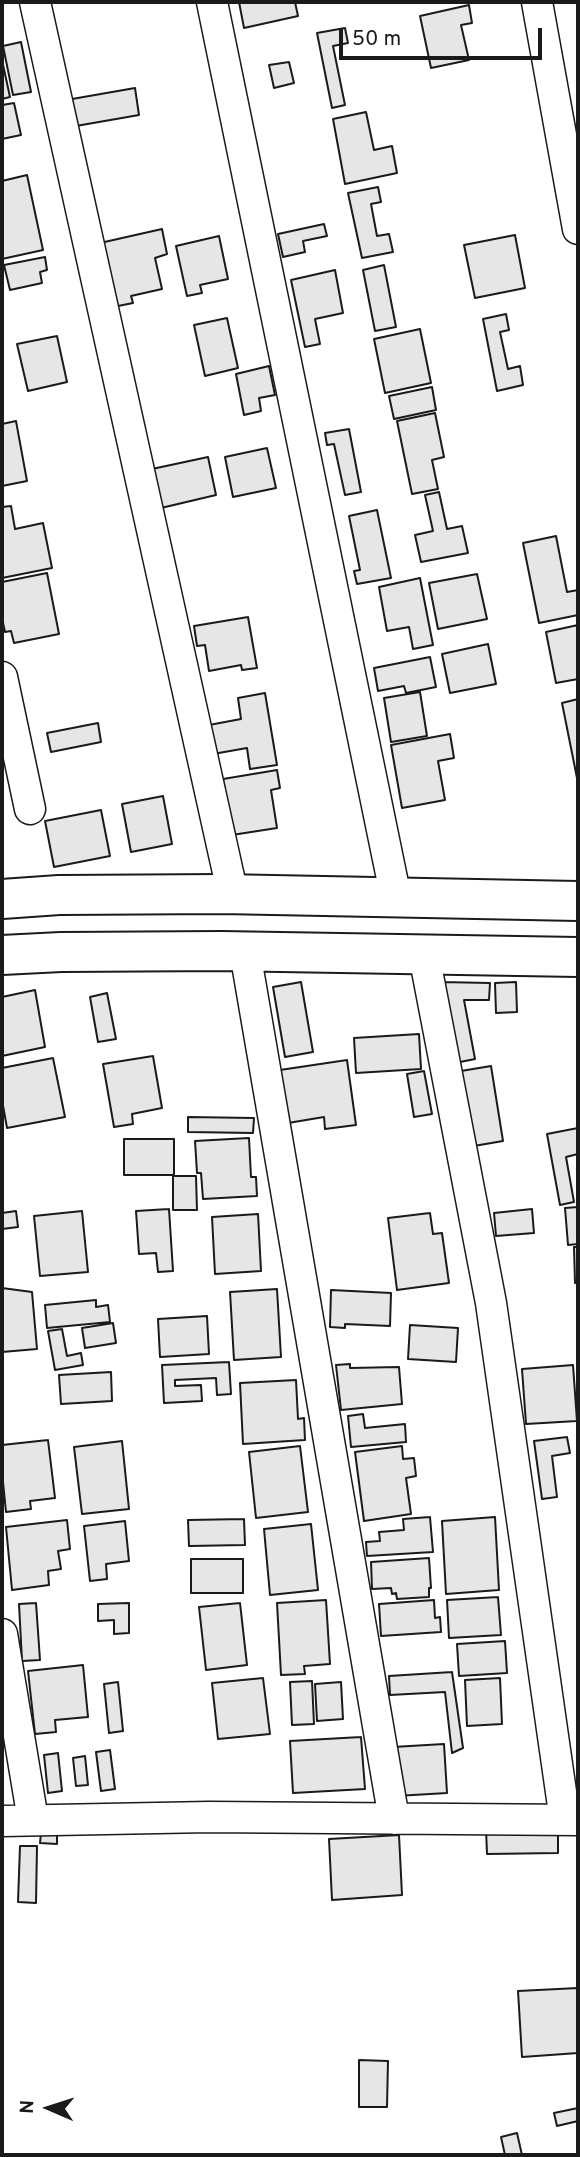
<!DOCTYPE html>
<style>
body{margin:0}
#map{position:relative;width:580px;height:2157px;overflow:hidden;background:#fff;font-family:Overpass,sans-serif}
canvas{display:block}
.frame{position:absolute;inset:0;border:4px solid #1a1a1a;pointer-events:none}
.north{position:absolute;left:14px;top:2073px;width:70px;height:70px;-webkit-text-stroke:5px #fff;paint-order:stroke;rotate:273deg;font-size:19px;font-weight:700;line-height:28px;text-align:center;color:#1a1a1a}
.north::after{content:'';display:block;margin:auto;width:24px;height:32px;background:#1a1a1a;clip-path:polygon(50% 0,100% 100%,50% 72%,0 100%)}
.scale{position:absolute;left:339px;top:28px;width:203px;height:32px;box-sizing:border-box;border:4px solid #1a1a1a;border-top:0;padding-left:9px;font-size:21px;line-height:24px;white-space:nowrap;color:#1a1a1a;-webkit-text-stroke:5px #fff;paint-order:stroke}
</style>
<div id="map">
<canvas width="580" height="2157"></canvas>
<div class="frame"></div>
<div class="north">N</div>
<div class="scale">50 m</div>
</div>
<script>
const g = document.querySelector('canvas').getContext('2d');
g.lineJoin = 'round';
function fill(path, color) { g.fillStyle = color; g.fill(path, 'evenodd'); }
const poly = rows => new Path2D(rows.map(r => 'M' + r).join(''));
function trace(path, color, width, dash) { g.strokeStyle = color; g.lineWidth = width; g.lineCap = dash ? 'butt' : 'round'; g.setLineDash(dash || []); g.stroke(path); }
const building = poly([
 [239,2,295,2,298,16,244,28,239,2],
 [469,5,472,23,461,25,469,60,431,68,420,16,469,5],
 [345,28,348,43,333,46,345,105,332,108,317,33,345,28],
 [21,42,31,92,13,95,3,46,21,42],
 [2,60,10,97,2,99,2,60],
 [289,62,294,83,274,88,269,65,289,62],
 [135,88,139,115,76,126,72,99,135,88],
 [14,103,21,135,2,139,2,105,14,103],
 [366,112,374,150,392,146,397,173,345,184,333,119,366,112],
 [27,175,43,250,2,259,2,181,27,175],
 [378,187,381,202,371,204,377,236,389,234,393,252,362,258,348,193,378,187],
 [324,224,327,236,303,241,305,252,283,257,278,234,324,224],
 [162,229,167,254,155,258,162,289,131,296,133,303,113,307,100,243,162,229],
 [515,235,525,288,475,298,464,245,515,235],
 [219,236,228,279,200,285,202,293,187,296,176,246,219,236],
 [45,257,47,270,40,272,42,283,10,290,4,265,45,257],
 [384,265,396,327,375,331,363,270,384,265],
 [335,270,343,313,315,319,320,344,305,347,291,280,335,270],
 [506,314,509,330,500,332,508,369,520,366,523,385,497,391,483,319,506,314],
 [227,318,238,368,205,376,194,325,227,318],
 [420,329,431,383,385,393,374,339,420,329],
 [57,336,67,382,28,391,17,344,57,336],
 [269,366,275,395,259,398,261,411,244,415,236,374,269,366],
 [432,387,436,410,394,419,389,396,432,387],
 [435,413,444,457,432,460,438,489,412,494,397,421,435,413],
 [16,421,27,481,2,486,2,424,16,421],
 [349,429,361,492,345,495,334,444,327,445,325,433,349,429],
 [267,448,276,488,233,497,225,457,267,448],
 [208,457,216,495,161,508,152,469,208,457],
 [439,492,447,529,462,526,468,553,421,562,415,535,433,531,425,495,439,492],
 [11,506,15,529,43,523,52,568,2,578,2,507,11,506],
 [377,510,391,578,357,584,354,571,360,570,349,516,377,510],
 [556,536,567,592,578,590,578,615,539,623,523,543,556,536],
 [47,573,59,634,14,643,11,631,5,632,2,618,2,582,47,573],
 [477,574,487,619,438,629,429,583,477,574],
 [420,578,433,645,413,649,409,627,387,631,379,587,420,578],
 [248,617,257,668,242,670,241,665,209,671,205,645,197,646,194,626,248,617],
 [578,625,578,679,556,683,546,632,578,625],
 [488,644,496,684,450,693,442,654,488,644],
 [430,657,436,687,406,693,404,686,378,691,374,668,430,657],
 [420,692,427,736,391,742,384,698,420,692],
 [265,693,277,765,250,769,247,748,213,754,209,725,241,719,238,698,265,693],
 [578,699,578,783,562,703,578,699],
 [98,723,101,742,51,752,47,733,98,723],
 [450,734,454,758,438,761,445,800,402,808,391,745,450,734],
 [277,770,280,788,271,790,277,828,232,835,223,779,277,770],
 [163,796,172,844,131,852,122,804,163,796],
 [101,810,110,856,54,867,45,821,101,810],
 [301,982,313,1052,285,1057,273,987,301,982],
 [441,982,490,983,489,1000,464,1000,475,1059,455,1063,441,982],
 [516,982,517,1012,496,1013,495,983,516,982],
 [35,990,45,1047,2,1056,2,997,35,990],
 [107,993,116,1039,98,1042,90,997,107,993],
 [419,1034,421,1069,356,1073,354,1038,419,1034],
 [153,1056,162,1108,132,1114,133,1124,114,1127,103,1064,153,1056],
 [53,1058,65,1117,7,1128,2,1100,2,1068,53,1058],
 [347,1060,356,1125,325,1129,324,1117,288,1123,280,1070,347,1060],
 [491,1066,503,1141,468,1147,455,1072,491,1066],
 [424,1071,432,1114,414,1117,407,1074,424,1071],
 [188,1117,254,1118,253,1133,188,1132,188,1117],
 [578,1128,578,1154,566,1157,574,1202,560,1205,547,1134,578,1128],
 [249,1138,251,1177,256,1177,257,1196,203,1199,201,1173,197,1173,195,1141,249,1138],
 [124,1139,174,1139,174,1175,124,1175,124,1139],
 [173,1176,196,1176,197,1210,173,1210,173,1176],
 [578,1207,578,1244,568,1245,565,1208,578,1207],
 [169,1209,173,1271,158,1272,156,1253,139,1254,136,1211,169,1209],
 [532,1209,534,1233,496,1236,494,1213,532,1209],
 [16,1211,18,1227,2,1229,2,1213,16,1211],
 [82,1211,88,1272,40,1276,34,1216,82,1211],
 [430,1213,433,1234,442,1233,449,1283,397,1290,388,1218,430,1213],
 [258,1214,261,1271,215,1274,212,1217,258,1214],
 [574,1247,578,1247,578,1283,575,1283,574,1247],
 [2,1288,32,1292,37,1349,2,1352,2,1288],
 [277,1289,281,1357,234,1360,230,1292,277,1289],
 [331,1290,391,1293,390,1326,345,1324,345,1328,330,1327,331,1290],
 [96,1300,96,1307,108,1305,110,1322,47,1328,45,1305,96,1300],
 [207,1316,209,1354,160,1357,158,1319,207,1316],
 [113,1323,116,1343,85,1348,82,1328,113,1323],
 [410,1325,458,1328,456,1362,408,1359,410,1325],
 [62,1329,67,1356,81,1353,83,1365,55,1370,48,1331,62,1329],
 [229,1362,231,1394,217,1395,216,1378,175,1380,175,1386,201,1385,202,1401,164,1403,162,1365,229,1362],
 [350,1364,350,1368,399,1367,402,1404,341,1410,336,1365,350,1364],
 [573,1365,577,1421,526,1424,522,1369,573,1365],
 [111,1372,112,1401,61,1404,59,1375,111,1372],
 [296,1380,298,1419,304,1418,305,1440,243,1444,240,1383,296,1380],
 [363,1414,365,1428,405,1424,406,1442,351,1447,348,1416,363,1414],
 [567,1437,570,1453,552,1456,557,1497,542,1499,534,1441,567,1437],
 [48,1440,55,1498,30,1501,31,1509,6,1512,2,1472,2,1445,48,1440],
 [122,1441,129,1509,82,1514,74,1447,122,1441],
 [300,1446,308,1512,256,1518,249,1452,300,1446],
 [402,1446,403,1459,414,1458,416,1476,406,1478,411,1514,364,1521,355,1452,402,1446],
 [430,1517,433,1552,367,1556,366,1542,380,1541,379,1532,404,1530,403,1519,430,1517],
 [495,1517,499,1590,446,1594,442,1521,495,1517],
 [244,1519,245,1545,189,1546,188,1520,244,1519],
 [67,1520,70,1549,58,1551,61,1569,48,1571,49,1585,12,1590,6,1527,67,1520],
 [125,1521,129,1561,106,1564,107,1579,90,1581,84,1526,125,1521],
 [311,1524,318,1590,270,1595,264,1529,311,1524],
 [429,1558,431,1588,429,1588,429,1597,397,1599,396,1593,392,1594,391,1588,372,1589,371,1562,429,1558],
 [191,1559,243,1559,243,1593,191,1593,191,1559],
 [498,1597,501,1635,449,1638,447,1600,498,1597],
 [326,1600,330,1664,304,1666,305,1674,281,1675,277,1603,326,1600],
 [434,1600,435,1618,440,1617,441,1632,381,1636,379,1604,434,1600],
 [36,1603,40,1660,22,1661,19,1604,36,1603],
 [129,1603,129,1633,114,1634,114,1620,98,1621,98,1604,129,1603],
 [240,1603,247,1665,206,1670,199,1607,240,1603],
 [505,1641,507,1673,459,1676,457,1644,505,1641],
 [83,1665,88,1717,55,1720,56,1732,35,1734,28,1671,83,1665],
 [452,1672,463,1748,452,1753,445,1692,390,1695,389,1676,452,1672],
 [263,1678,270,1734,218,1739,212,1683,263,1678],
 [500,1678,502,1724,467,1726,465,1680,500,1678],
 [312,1681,314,1724,292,1725,290,1682,312,1681],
 [118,1682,123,1731,109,1733,104,1684,118,1682],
 [341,1682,343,1719,317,1721,315,1684,341,1682],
 [361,1737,365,1789,293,1793,290,1741,361,1737],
 [444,1744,447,1793,396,1796,393,1747,444,1744],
 [110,1750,115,1789,101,1791,96,1752,110,1750],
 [58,1753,62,1791,48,1793,44,1755,58,1753],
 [85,1756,88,1785,76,1786,73,1758,85,1756],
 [558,1828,558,1853,487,1854,486,1829,558,1828],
 [41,1833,57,1833,57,1844,40,1843,41,1833],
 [399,1835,402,1895,332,1900,329,1839,399,1835],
 [20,1846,37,1846,36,1903,18,1902,20,1846],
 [578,1988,578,2053,522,2057,518,1991,578,1988],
 [359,2060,388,2061,387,2107,359,2107,359,2060],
 [578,2108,578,2121,557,2126,554,2113,578,2108],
 [517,2133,522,2155,505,2155,501,2137,517,2133]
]);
fill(building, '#e6e6e6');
trace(building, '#1a1a1a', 2);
const minor = poly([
 [35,2,233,895],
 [212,2,396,898],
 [537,2,578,229],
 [2,677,30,809],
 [245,952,394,1819],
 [424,955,491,1303,565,1820],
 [2,1634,33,1820],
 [2,1821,209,1817,578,1820]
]);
const major = poly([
 [2,899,59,895,222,894,578,901],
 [2,955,61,952,221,951,578,957]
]);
trace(minor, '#1a1a1a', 33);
trace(major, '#1a1a1a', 42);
trace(minor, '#fff', 30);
trace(major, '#fff', 38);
</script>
